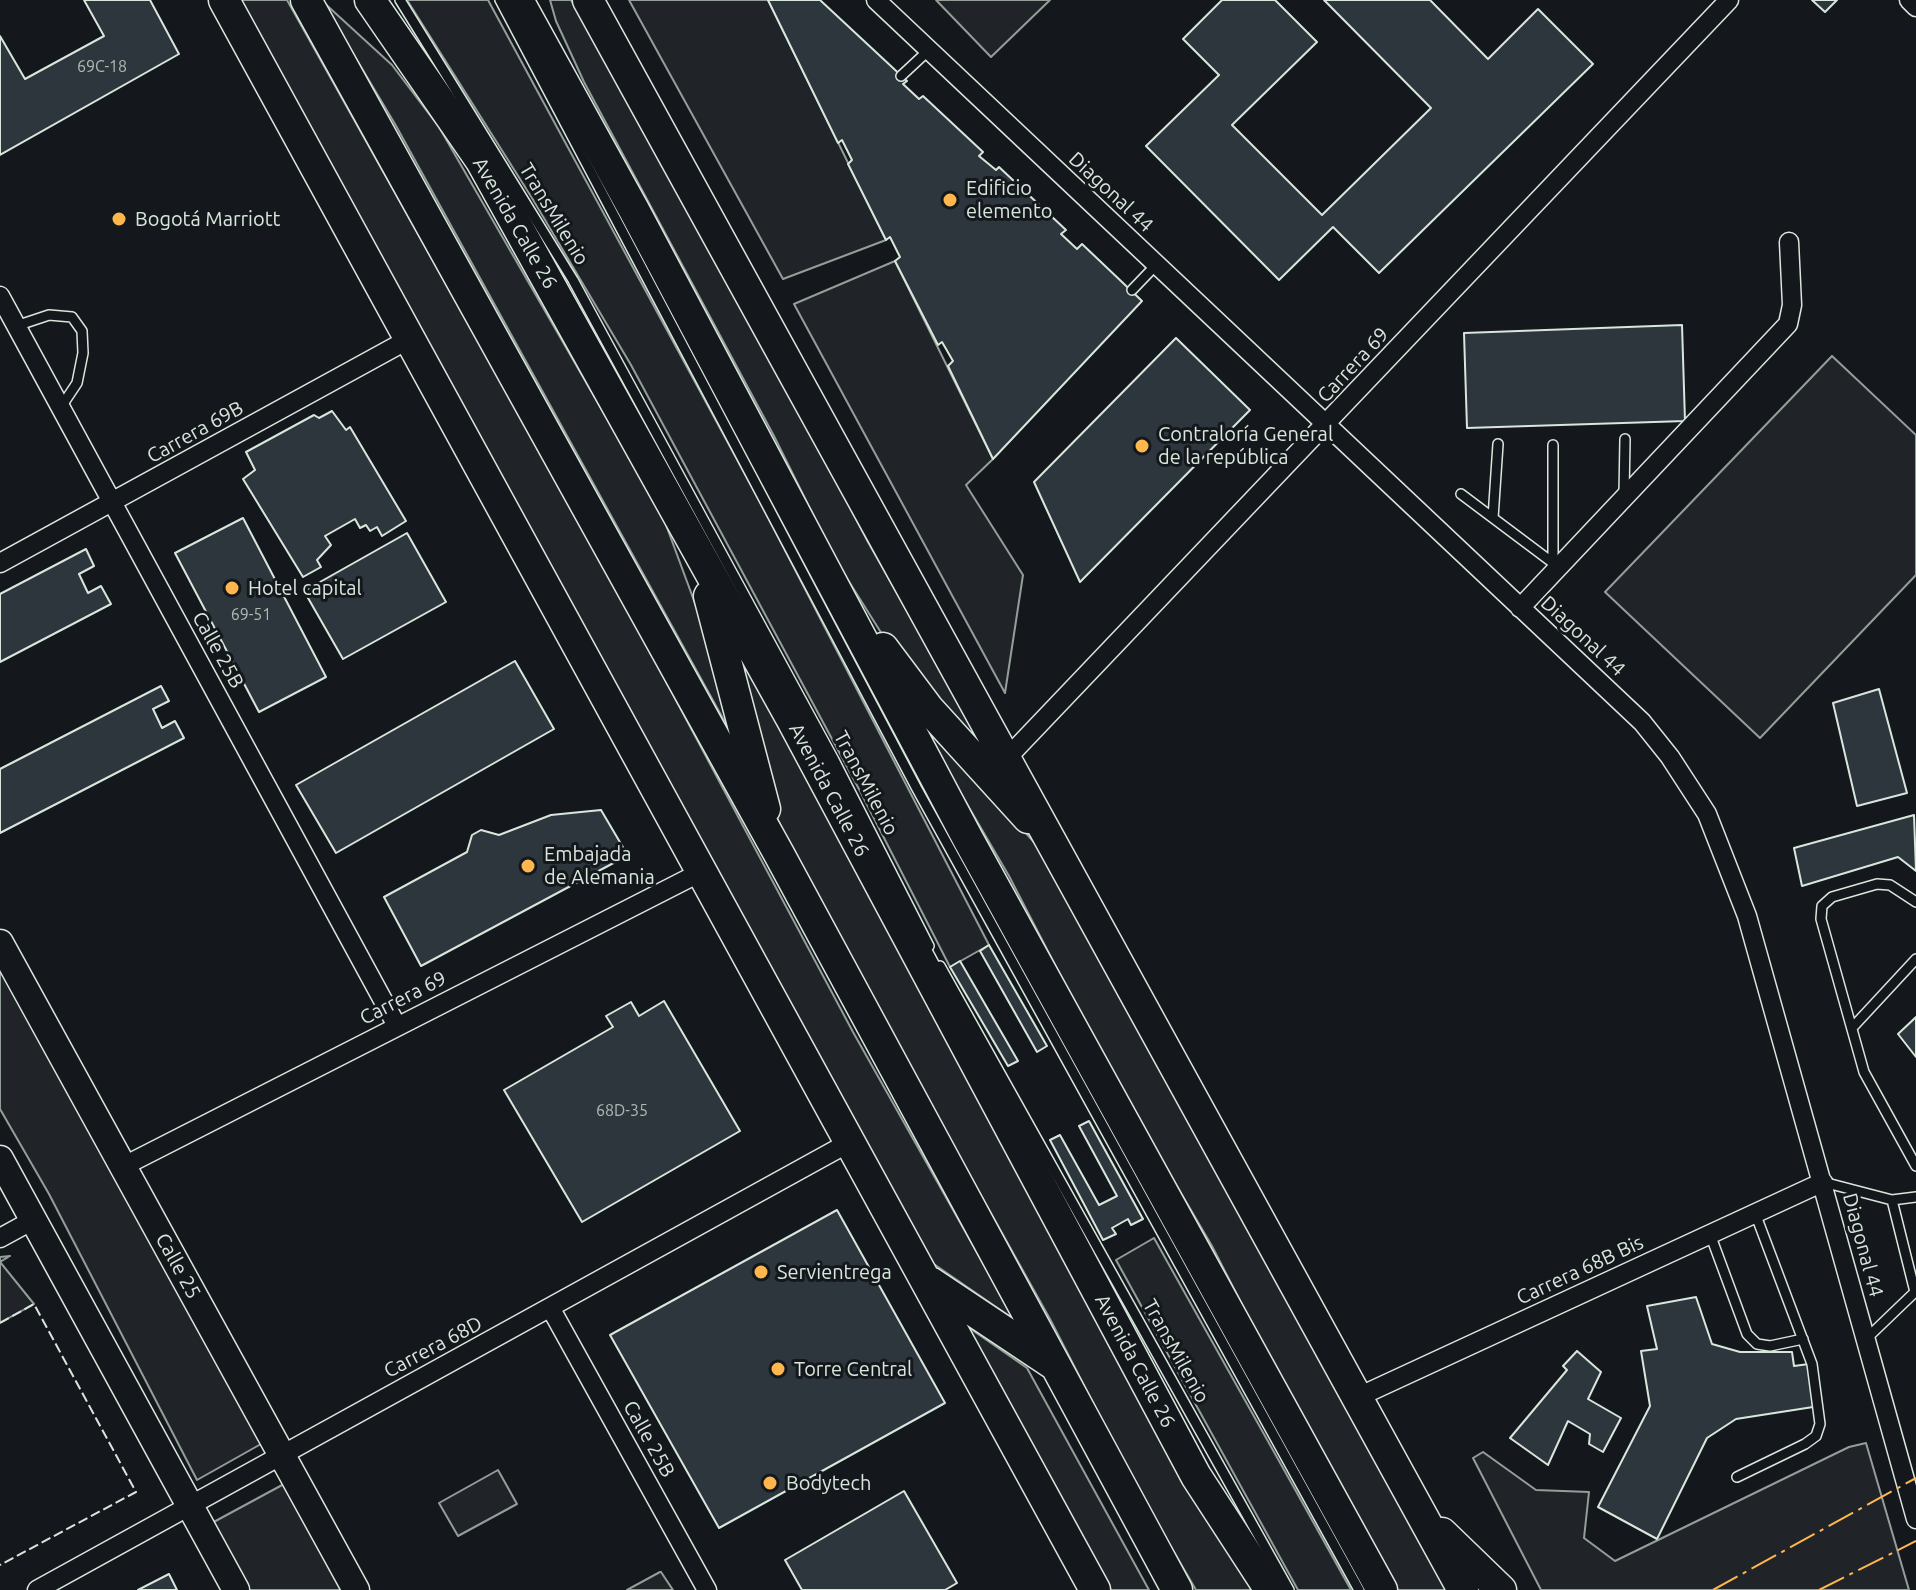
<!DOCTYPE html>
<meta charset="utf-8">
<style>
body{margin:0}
canvas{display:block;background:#14181c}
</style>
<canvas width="1916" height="1590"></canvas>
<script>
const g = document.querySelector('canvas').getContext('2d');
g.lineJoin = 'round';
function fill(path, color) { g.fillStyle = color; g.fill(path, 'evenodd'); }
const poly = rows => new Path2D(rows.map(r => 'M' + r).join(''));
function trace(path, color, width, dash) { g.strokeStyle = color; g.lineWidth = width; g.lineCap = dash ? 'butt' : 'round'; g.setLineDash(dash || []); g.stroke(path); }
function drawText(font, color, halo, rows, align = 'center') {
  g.font = font + ' Ubuntu,sans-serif'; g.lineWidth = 6; g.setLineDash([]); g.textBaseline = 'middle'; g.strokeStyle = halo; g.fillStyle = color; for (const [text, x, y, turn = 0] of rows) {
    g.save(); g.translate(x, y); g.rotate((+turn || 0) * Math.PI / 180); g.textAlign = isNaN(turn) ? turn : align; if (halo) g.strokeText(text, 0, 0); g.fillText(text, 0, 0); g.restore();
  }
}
const green = poly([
 [239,0,287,0,614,584,853,1032,1015,1320,928,1260,239,0],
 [321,0,392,65,439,127,662,514,723,679,737,744,395,124,321,0],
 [407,0,488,0,759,500,989,945,950,967,860,791,631,365,532,198,407,0],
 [550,0,571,0,738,292,868,542,987,752,892,650,836,561,774,436,584,82,556,21,550,0],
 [629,0,768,0,886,240,783,279,629,0],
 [936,0,1050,0,991,57,936,0],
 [895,261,993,459,966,485,1023,575,1005,693,794,304,895,261],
 [1832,356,1916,435,1916,575,1760,738,1605,592,1832,356],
 [732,641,1256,1590,1196,1590,1134,1483,1050,1319,817,902,776,816,732,641],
 [932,727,1040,849,1447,1590,1397,1590,1297,1412,1212,1246,1114,1079,1009,876,926,734,932,727],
 [0,967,261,1444,197,1480,49,1194,0,1109,0,967],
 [1154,1238,1297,1493,1351,1590,1298,1590,1116,1260,1154,1238],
 [10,1256,0,1262,34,1304,0,1323,0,1257,10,1256],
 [952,1316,1027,1368,1149,1590,1104,1590,952,1316],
 [1866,1443,1909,1590,1541,1590,1473,1458,1483,1452,1536,1490,1589,1492,1584,1538,1615,1561,1849,1447,1866,1443],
 [498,1470,517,1504,458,1536,439,1503,498,1470],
 [284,1484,342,1590,249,1590,210,1524,284,1484],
 [661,1572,673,1590,627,1590,660,1572,661,1572]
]);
fill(green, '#202428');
trace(green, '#939e99', 2);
const building = poly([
 [84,0,150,0,179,54,0,155,0,36,25,79,104,36,84,0],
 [768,0,820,0,907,81,903,84,919,99,923,96,983,152,979,156,996,170,999,167,1066,230,1061,234,1077,249,1082,244,1142,301,993,459,948,366,953,361,942,342,938,345,895,261,900,257,890,237,886,240,848,164,852,160,842,140,838,143,768,0],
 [1222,0,1275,0,1317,42,1232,125,1322,215,1431,108,1324,0,1430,0,1488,59,1538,9,1593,64,1379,273,1333,227,1279,280,1146,146,1219,75,1183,39,1222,0],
 [1812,0,1837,0,1825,12,1812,0],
 [1682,325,1685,421,1467,428,1464,333,1682,325],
 [1176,338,1250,410,1080,582,1034,482,1176,338],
 [332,411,346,430,350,427,406,521,382,536,377,527,370,531,366,525,360,528,355,519,325,536,331,545,317,560,321,567,303,577,243,479,255,470,246,452,314,415,319,418,332,411],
 [243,518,326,677,259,712,175,553,243,518],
 [407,533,446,602,343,659,304,591,407,533],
 [86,549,94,566,79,574,88,593,101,586,111,604,0,662,0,594,86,549],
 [515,661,554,729,336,853,296,785,515,661],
 [161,686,169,701,153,709,162,728,175,721,184,738,0,833,0,769,161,686],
 [1879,689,1907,793,1857,806,1833,703,1879,689],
 [601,810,624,849,621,859,421,966,384,897,467,852,472,835,481,830,499,835,551,815,601,810],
 [1914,815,1916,871,1898,857,1802,886,1794,848,1914,815],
 [989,945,1047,1046,1037,1052,980,951,989,945],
 [960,961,1018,1061,1008,1066,950,967,960,961],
 [664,1001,740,1131,582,1222,504,1090,613,1027,606,1016,631,1002,639,1016,664,1001],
 [1916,1017,1916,1057,1898,1034,1916,1017],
 [1089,1121,1143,1219,1131,1225,1128,1219,1112,1228,1116,1234,1103,1240,1050,1140,1060,1135,1099,1205,1117,1196,1079,1126,1089,1121],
 [837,1210,945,1403,719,1528,610,1335,837,1210],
 [1696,1297,1712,1344,1740,1352,1792,1352,1794,1366,1809,1364,1813,1407,1736,1419,1707,1438,1657,1539,1598,1507,1650,1406,1641,1351,1657,1349,1647,1306,1696,1297],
 [1577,1351,1601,1372,1588,1399,1621,1418,1603,1452,1589,1444,1590,1434,1568,1421,1548,1465,1510,1438,1567,1370,1563,1366,1577,1351],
 [904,1491,957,1583,945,1590,802,1590,785,1560,904,1491],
 [169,1574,177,1590,138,1590,169,1574]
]);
fill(building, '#2c363c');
trace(building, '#d8e6dc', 2);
const lane = poly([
 [400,0,573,280,834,760,929,946],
 [500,0,917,789,1359,1590],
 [901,76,929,50],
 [1132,290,1156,265],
 [16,326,49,315,72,317,82,331,83,353,77,383,61,407],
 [1461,494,1553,563],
 [1624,495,1625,439],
 [1493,518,1498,444],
 [1553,570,1553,445],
 [1916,902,1890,885,1877,884,1832,897,1822,906,1821,919,1864,1072,1916,1166],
 [940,966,1289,1590],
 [1852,1028,1916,959],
 [1823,1182,1892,1200,1916,1197],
 [1710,1234,1747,1334,1757,1344,1770,1346,1803,1339],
 [1865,1340,1915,1292,1892,1200],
 [1737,1477,1805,1444,1816,1436,1820,1424,1812,1364,1755,1213]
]);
const street = poly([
 [876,0,1642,722,1670,757,1707,814,1747,916,1916,1519],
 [1909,0,1916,7],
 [0,296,397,1026],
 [0,563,411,338],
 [1520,608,1788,324,1792,305,1789,242],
 [1007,758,1729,0],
 [124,1166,703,871],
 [0,1238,33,1220],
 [551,1309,707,1590],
 [1356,1398,1823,1182],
 [37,1590,850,1142]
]);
const secondary = poly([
 [0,943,356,1590],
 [0,1159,236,1590]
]);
const primary = poly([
 [224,0,1095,1590],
 [306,0,779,854,1177,1590],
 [370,0,481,161,792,720,1196,1476,1270,1590],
 [518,0,634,210,968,839,1382,1590],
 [588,0,1463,1590],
 [709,596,765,809],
 [883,648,928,708,1028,818],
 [930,1282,1053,1364],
 [1442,1533,1501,1590]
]);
trace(lane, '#d8e6dc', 12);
trace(street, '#d8e6dc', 21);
trace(secondary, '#d8e6dc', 29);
trace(primary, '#d8e6dc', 33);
trace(lane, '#14181c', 9);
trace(street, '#14181c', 18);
trace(secondary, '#14181c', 26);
trace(primary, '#14181c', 30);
trace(poly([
 [0,1323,34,1304,136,1492,0,1565]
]), '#d8e6dc', 2, [10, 4]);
trace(poly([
 [1713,1590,1916,1478],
 [1819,1590,1916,1541]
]), '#ffb74d', 2, [28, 6, 4, 6]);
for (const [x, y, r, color] of [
 [950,200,8,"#ffb74d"],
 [119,219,8,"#ffb74d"],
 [1142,446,8,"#ffb74d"],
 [232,588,8,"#ffb74d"],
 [528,866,8,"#ffb74d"],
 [761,1272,8,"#ffb74d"],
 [778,1369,8,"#ffb74d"],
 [770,1483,8,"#ffb74d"]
]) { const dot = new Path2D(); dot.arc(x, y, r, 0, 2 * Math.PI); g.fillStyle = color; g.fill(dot); trace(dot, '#14181c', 3); }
drawText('16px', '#adbab4', null, [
 ["69C-18",102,67],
 ["69-51",251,615],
 ["68D-35",622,1111]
]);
drawText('20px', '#d8e6dc', '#14181c', [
 ["Edificio",966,188],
 ["elemento",966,211],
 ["Bogotá Marriott",135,219],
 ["Contraloría General",1158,434],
 ["de la república",1158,457],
 ["Hotel capital",248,588],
 ["Embajada",544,854],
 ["de Alemania",544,877],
 ["Servientrega",777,1272],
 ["Torre Central",794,1369],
 ["Bodytech",786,1483]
], 'left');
drawText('20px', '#d8e6dc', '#14181c', [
 ["Diagonal 44",1111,192,43],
 ["TransMilenio",554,214,59],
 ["Avenida Calle 26",515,223,60],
 ["Carrera 69",1353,365,-47],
 ["Carrera 69B",195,432,-29],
 ["Diagonal 44",1583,636,43],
 ["Calle 25B",218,650,61],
 ["TransMilenio",866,783,62],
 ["Avenida Calle 26",829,790,62],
 ["Carrera 69",403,998,-27],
 ["Diagonal 44",1863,1245,75],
 ["Calle 25",178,1266,61],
 ["Carrera 68B Bis",1580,1270,-25],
 ["Carrera 68D",433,1347,-28],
 ["TransMilenio",1176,1351,61],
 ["Avenida Calle 26",1135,1361,62],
 ["Calle 25B",649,1439,61]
]);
</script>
